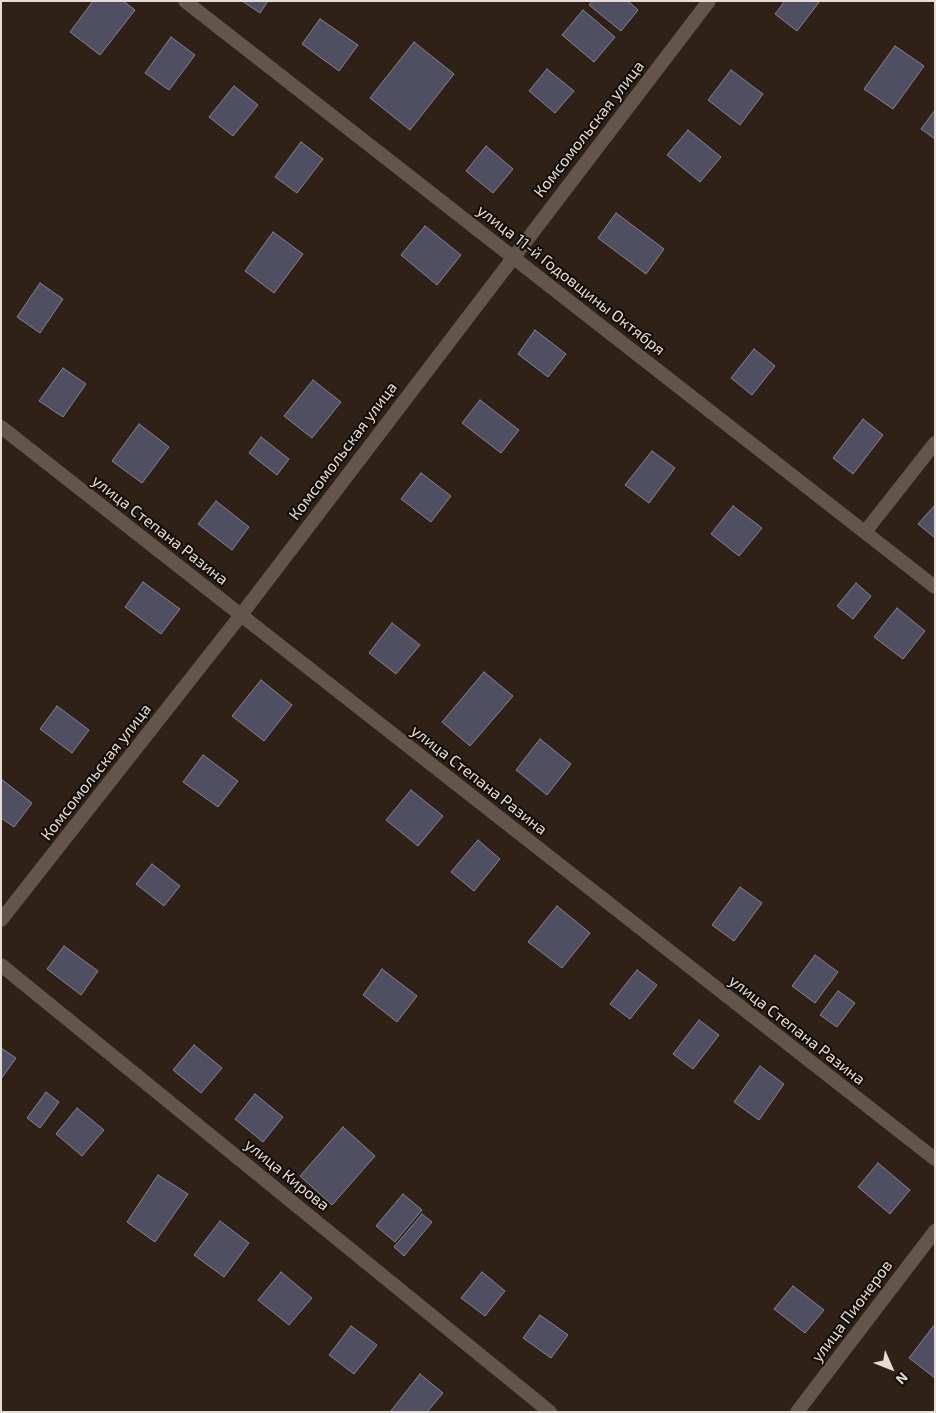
<!DOCTYPE html>
<meta charset="utf-8">
<style>
body{margin:0}
#map{position:relative;width:936px;height:1413px;overflow:hidden;background:#2f2115;font-family:"Exo 2",sans-serif}
canvas{display:block}
.frame{position:absolute;inset:0;border:2px solid #e5dcd4;pointer-events:none}
.north{position:absolute;left:866px;top:1343px;width:50px;height:50px;-webkit-text-stroke:4px #120c07;paint-order:stroke;rotate:134deg;font-size:14px;font-weight:700;line-height:20px;text-align:center;color:#e5dcd4}
.north::after{content:'';display:block;margin:auto;width:18px;height:22px;background:#e5dcd4;clip-path:polygon(50% 0,100% 100%,50% 72%,0 100%)}
</style>
<div id="map">
<canvas width="936" height="1413"></canvas>
<div class="frame"></div>
<div class="north">N</div>
</div>
<script>
const g = document.querySelector('canvas').getContext('2d');
g.lineJoin = 'round';
function fill(path, color) { g.fillStyle = color; g.fill(path, 'evenodd'); }
const poly = rows => new Path2D(rows.map(r => 'M' + r).join(''));
function trace(path, color, width, dash) { g.strokeStyle = color; g.lineWidth = width; g.lineCap = dash ? 'butt' : 'round'; g.setLineDash(dash || []); g.stroke(path); }
function drawText(font, color, halo, rows, align = 'center') {
  g.font = font + ' "Exo 2",sans-serif'; g.lineWidth = 4; g.setLineDash([]); g.textBaseline = 'middle'; g.strokeStyle = halo; g.fillStyle = color; for (const [text, x, y, turn = 0] of rows) {
    g.save(); g.translate(x, y); g.rotate((+turn || 0) * Math.PI / 180); g.textAlign = isNaN(turn) ? turn : align; if (halo) g.strokeText(text, 0, 0); g.fillText(text, 0, 0); g.restore();
  }
}
const building = poly([
 [93,1,123,1,135,10,100,55,70,32,93,1],
 [242,1,268,1,260,13,242,1],
 [592,1,628,1,638,10,621,31,589,5,592,1],
 [785,1,820,1,797,31,775,14,785,1],
 [583,10,615,37,594,62,562,35,583,10],
 [320,19,358,45,339,71,302,44,320,19],
 [171,37,195,55,169,90,145,73,171,37],
 [414,42,454,74,410,130,370,98,414,42],
 [895,46,924,66,893,109,864,89,895,46],
 [547,69,574,91,555,113,529,91,547,69],
 [731,70,763,94,740,125,708,100,731,70],
 [234,86,258,105,233,136,209,117,234,86],
 [935,110,935,139,921,129,935,110],
 [688,130,721,157,700,182,667,155,688,130],
 [301,142,323,159,297,193,275,177,301,142],
 [486,146,513,169,493,193,466,171,486,146],
 [616,213,664,249,646,274,598,238,616,213],
 [425,226,461,255,437,285,401,255,425,226],
 [273,232,303,254,274,293,245,271,273,232],
 [40,283,63,299,40,333,17,317,40,283],
 [535,330,566,354,548,377,518,354,535,330],
 [754,349,775,366,752,395,731,378,754,349],
 [63,368,86,384,63,417,39,401,63,368],
 [313,380,341,402,312,438,284,416,313,380],
 [480,400,519,430,501,453,462,423,480,400],
 [863,419,883,435,853,474,833,458,863,419],
 [139,424,169,447,142,483,112,461,139,424],
 [261,437,289,459,277,475,249,453,261,437],
 [652,451,675,468,649,503,625,485,652,451],
 [421,473,451,496,431,522,401,499,421,473],
 [216,501,249,527,232,550,198,524,216,501],
 [935,505,935,538,918,524,935,505],
 [733,506,762,528,739,556,711,534,733,506],
 [143,582,180,609,161,634,125,607,143,582],
 [856,583,871,596,853,619,837,606,856,583],
 [897,608,925,631,903,659,874,637,897,608],
 [392,623,420,645,396,674,369,653,392,623],
 [484,672,513,696,470,746,442,722,484,672],
 [261,680,292,705,264,741,232,716,261,680],
 [57,706,89,730,72,753,40,729,57,706],
 [540,739,571,764,547,795,516,770,540,739],
 [203,755,238,781,218,807,183,782,203,755],
 [1,779,32,803,14,827,1,818,1,779],
 [411,790,443,816,418,846,386,820,411,790],
 [478,840,500,859,474,891,451,872,478,840],
 [152,864,180,886,164,906,136,884,152,864],
 [740,887,762,903,734,941,712,925,740,887],
 [557,906,590,933,562,968,528,942,557,906],
 [64,946,98,971,81,995,47,969,64,946],
 [815,955,838,972,815,1003,792,986,815,955],
 [382,969,417,996,397,1022,363,995,382,969],
 [637,970,657,985,630,1019,610,1004,637,970],
 [838,991,855,1003,837,1027,820,1015,838,991],
 [699,1020,719,1035,693,1069,673,1054,699,1020],
 [194,1045,222,1068,201,1093,173,1070,194,1045],
 [1,1048,16,1058,1,1079,1,1048],
 [760,1066,784,1084,759,1120,734,1102,760,1066],
 [46,1092,59,1102,40,1128,27,1118,46,1092],
 [255,1094,283,1117,263,1142,235,1119,255,1094],
 [77,1108,104,1130,82,1156,56,1134,77,1108],
 [343,1127,375,1156,332,1205,300,1176,343,1127],
 [878,1163,910,1190,890,1214,858,1187,878,1163],
 [158,1175,188,1194,155,1242,127,1222,158,1175],
 [403,1194,422,1210,395,1242,376,1226,403,1194],
 [422,1214,432,1222,404,1256,394,1247,422,1214],
 [220,1221,249,1243,224,1277,194,1255,220,1221],
 [281,1272,312,1298,289,1325,258,1300,281,1272],
 [482,1272,505,1291,485,1316,461,1298,482,1272],
 [793,1286,824,1310,805,1333,774,1309,793,1286],
 [540,1315,568,1335,551,1358,523,1338,540,1315],
 [935,1324,935,1378,909,1358,935,1324],
 [351,1326,377,1345,354,1374,329,1355,351,1326],
 [420,1374,443,1393,427,1412,390,1412,420,1374]
]);
fill(building, '#4f4f61');
trace(building, '#838397', 1);
trace(poly([
 [185,1,935,587],
 [1,427,935,1159],
 [865,532,935,443],
 [1,920,241,615,709,1],
 [1,965,550,1412],
 [797,1412,935,1231]
]), '#64554b', 14);
drawText('16px', '#e5dcd4', '#120c07', [
 ["Комсомольская улица",589,129,-52],
 ["улица 11-й Годовщины Октября",571,280,38],
 ["Комсомольская улица",343,451,-53],
 ["улица Степана Разина",160,530,38],
 ["Комсомольская улица",96,772,-52],
 ["улица Степана Разина",479,780,38],
 ["улица Степана Разина",797,1030,38],
 ["улица Кирова",287,1175,39],
 ["улица Пионеров",852,1311,-53]
]);
</script>
